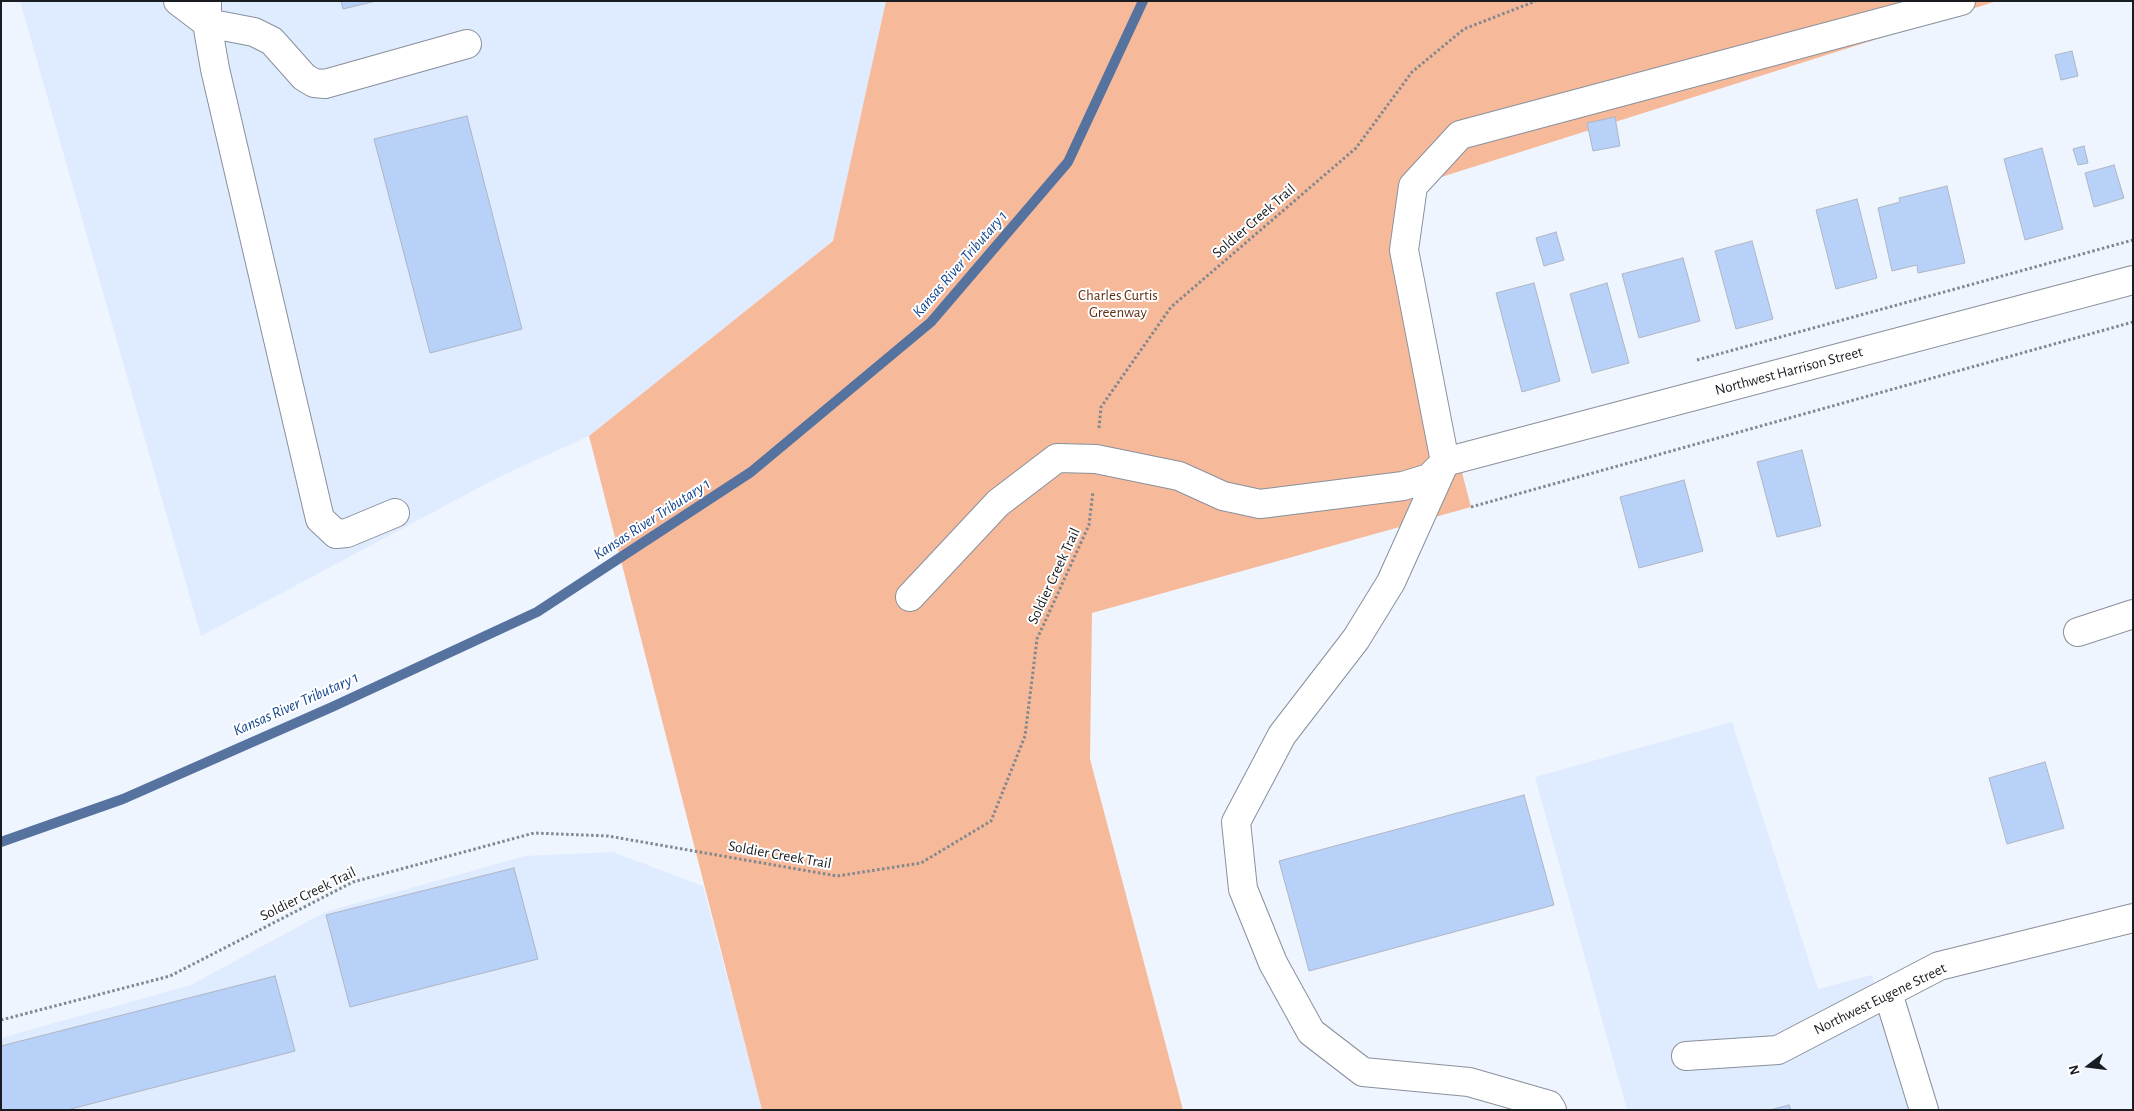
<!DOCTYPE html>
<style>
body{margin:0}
#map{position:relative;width:2134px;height:1111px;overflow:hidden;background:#eff5ff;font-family:"Alegreya Sans",sans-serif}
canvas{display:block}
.frame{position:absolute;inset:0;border:2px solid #191c20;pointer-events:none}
.north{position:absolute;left:2064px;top:1041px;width:50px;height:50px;-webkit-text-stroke:4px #fff;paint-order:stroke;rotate:255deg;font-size:14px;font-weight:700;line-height:20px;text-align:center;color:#191c20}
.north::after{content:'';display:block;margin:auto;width:18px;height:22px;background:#191c20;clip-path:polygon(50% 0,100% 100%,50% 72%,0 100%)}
</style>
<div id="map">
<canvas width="2134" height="1111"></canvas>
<div class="frame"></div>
<div class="north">N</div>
</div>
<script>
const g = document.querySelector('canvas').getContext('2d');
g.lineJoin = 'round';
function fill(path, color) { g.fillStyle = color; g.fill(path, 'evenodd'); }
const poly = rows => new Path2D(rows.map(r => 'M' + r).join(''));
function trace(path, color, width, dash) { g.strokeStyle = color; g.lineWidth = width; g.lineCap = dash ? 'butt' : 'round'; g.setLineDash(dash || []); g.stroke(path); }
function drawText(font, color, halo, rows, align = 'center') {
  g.font = font + ' "Alegreya Sans",sans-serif'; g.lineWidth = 4; g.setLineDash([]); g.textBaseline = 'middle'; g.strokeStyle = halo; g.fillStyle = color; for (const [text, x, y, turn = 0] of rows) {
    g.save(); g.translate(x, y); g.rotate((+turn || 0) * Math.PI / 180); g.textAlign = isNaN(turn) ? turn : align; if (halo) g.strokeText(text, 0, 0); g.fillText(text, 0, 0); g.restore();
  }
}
fill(poly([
 [20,1,886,1,833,241,589,436,499,477,201,636],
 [1732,722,1818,989,1872,975,1911,1110,1627,1110,1535,777],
 [613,852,703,886,762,1110,1,1110,1,1038,191,985,325,912,525,856]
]), '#dfebfe');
fill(poly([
 [886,1,1997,1,1413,186,1404,250,1471,507,1092,613,1090,759,1183,1110,762,1110,589,436,833,241]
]), '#f6ba9b');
trace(poly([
 [1,842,123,799,332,707,537,612,751,472,931,322,1068,162,1143,1]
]), '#5673a0', 10);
const building = poly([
 [341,1,376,1,343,9,341,1],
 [2072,51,2078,76,2061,80,2055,55,2072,51],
 [467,116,522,329,430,353,374,139,467,116],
 [1615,117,1620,146,1593,151,1587,123,1615,117],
 [2084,146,2088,163,2078,165,2073,149,2084,146],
 [2042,148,2063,229,2025,240,2004,159,2042,148],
 [2114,165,2124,198,2094,207,2085,173,2114,165],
 [1947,186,1965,263,1918,273,1917,265,1892,271,1878,208,1900,202,1899,198,1947,186],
 [1857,199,1877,278,1836,289,1816,210,1857,199],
 [1556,232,1564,260,1544,266,1536,238,1556,232],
 [1752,241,1773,319,1736,329,1715,251,1752,241],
 [1683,258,1700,321,1639,338,1622,274,1683,258],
 [1534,283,1560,381,1522,392,1496,293,1534,283],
 [1607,283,1629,363,1592,373,1570,294,1607,283],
 [1802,450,1821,526,1777,537,1757,462,1802,450],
 [1684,480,1703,551,1639,568,1620,497,1684,480],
 [2045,762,2064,828,2007,844,1989,778,2045,762],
 [1524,795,1554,905,1309,971,1279,861,1524,795],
 [514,868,538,959,350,1007,326,915,514,868],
 [275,976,295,1051,67,1110,1,1110,1,1046,275,976],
 [1789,1105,1791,1110,1770,1110,1789,1105]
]);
fill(building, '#b8d1f9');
trace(building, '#afb6c2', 1);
const minor = poly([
 [178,1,207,23,254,32,272,41,304,77,314,83,325,84,467,44],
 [207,1,207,23,215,69,320,519,336,534,347,533,395,513],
 [910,597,998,503,1057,458,1096,459,1179,476,1223,496,1260,504,1403,486,1429,478,1445,462,1404,250,1413,186,1460,135,1961,1],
 [2078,632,2133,614],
 [1888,993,1924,1110],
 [1686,1056,1778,1050,1939,966,2133,918],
 [1552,1110,1549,1105,1469,1082,1363,1072,1311,1032,1273,963,1243,889,1236,822,1282,735,1356,639,1391,582,1445,462,2133,280]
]);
trace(minor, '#89909b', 30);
trace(poly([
 [1697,360,2133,240],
 [1099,428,1101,407,1171,307,1356,148,1412,72,1464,29,1536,1],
 [1471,507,2133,322],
 [1,1020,170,976,353,882,534,833,608,836,837,876,921,863,991,821,1025,736,1037,639,1089,525,1093,491]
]), '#83878e', 3, [2.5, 2.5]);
trace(minor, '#fff', 28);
drawText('15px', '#191c20', '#fff', [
 ["Soldier Creek Trail",1254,221,-41],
 ["Northwest Harrison Street",1789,371,-15],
 ["Soldier Creek Trail",1054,576,-65],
 ["Soldier Creek Trail",780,855,10],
 ["Soldier Creek Trail",308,894,-26],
 ["Northwest Eugene Street",1880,999,-26]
]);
drawText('15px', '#603014', '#fff', [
 ["Charles Curtis",1118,295],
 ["Greenway",1118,312]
]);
drawText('italic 16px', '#14458f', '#fff', [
 ["Kansas River Tributary 1",960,264,-49],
 ["Kansas River Tributary 1",652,519,-33],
 ["Kansas River Tributary 1",296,704,-24]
]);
</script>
